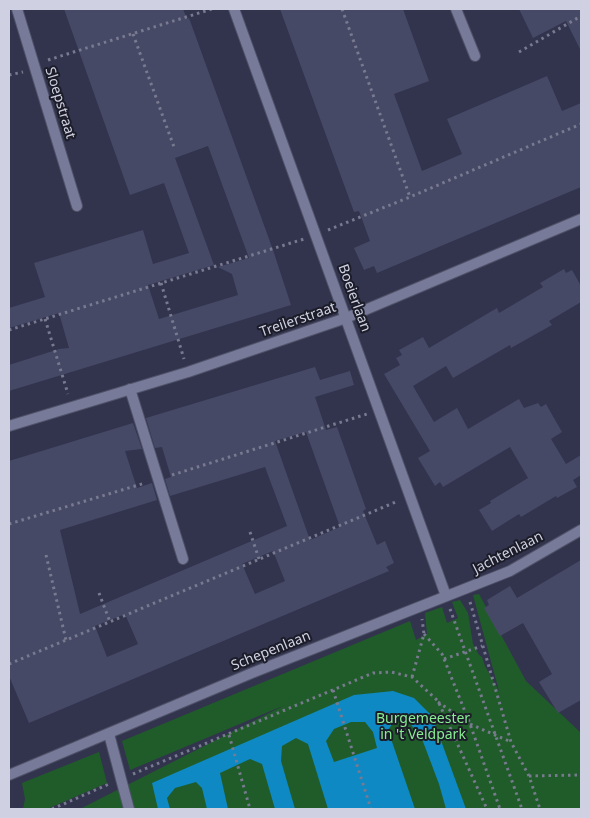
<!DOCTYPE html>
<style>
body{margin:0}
#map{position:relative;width:590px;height:818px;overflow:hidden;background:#32344e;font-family:"Noto Sans",sans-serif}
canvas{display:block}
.frame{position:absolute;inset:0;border:10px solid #cfd1e2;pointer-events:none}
</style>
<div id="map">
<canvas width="590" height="818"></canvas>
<div class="frame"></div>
</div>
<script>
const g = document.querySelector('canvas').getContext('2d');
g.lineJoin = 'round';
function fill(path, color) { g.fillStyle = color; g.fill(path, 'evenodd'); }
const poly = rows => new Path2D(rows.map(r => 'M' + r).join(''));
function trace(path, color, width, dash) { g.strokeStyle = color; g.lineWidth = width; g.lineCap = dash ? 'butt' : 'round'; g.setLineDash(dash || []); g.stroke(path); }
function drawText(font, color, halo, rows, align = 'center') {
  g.font = font + ' "Noto Sans",sans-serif'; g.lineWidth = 4; g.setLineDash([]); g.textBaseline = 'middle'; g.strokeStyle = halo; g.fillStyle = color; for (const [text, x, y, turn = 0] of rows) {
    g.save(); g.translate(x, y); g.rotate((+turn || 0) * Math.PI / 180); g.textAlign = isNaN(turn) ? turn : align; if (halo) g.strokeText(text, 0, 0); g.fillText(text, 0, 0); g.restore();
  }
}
fill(poly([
 [479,594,526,681,581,733,581,809,80,809,285,705,130,770,122,741,410,621,416,640,427,634,425,613,442,607,447,623,458,618,452,602,460,600,468,613,473,644,479,655,482,657,485,666,499,691,473,595],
 [99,752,107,783,47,809,23,809,25,799,22,783]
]), '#205c29');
fill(poly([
 [393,691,414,698,432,716,466,809,446,809,439,784,422,739,409,722,395,720,388,730,415,809,328,809,308,744,296,738,282,746,281,761,295,809,275,809,262,764,250,759,220,773,228,809,207,809,202,788,196,782,175,788,167,798,170,809,158,809,152,783,354,695],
 [351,722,365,722,373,732,377,748,334,762,326,741,334,729]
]), '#0e89c3');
fill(poly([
 [64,9,183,9,187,19,189,18,273,250,291,305,9,391,9,365,59,349,69,348,59,313,9,328,9,308,45,297,34,263,143,230,153,264,189,253,164,183,130,195],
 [208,146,249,258,218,267,232,274,238,295,159,319,148,285,214,265,175,158],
 [280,9,403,9,429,81,394,94,422,171,462,154,447,119,547,76,562,111,581,103,581,187,377,273,374,266,364,270,354,248,370,241,359,211,354,212],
 [519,9,581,9,581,51,566,21,533,38],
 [564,269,566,273,572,270,581,286,581,302,549,321,552,325,511,348,510,345,453,378,446,366,413,386,434,422,457,408,468,429,519,399,524,408,538,403,541,407,546,404,562,432,551,439,566,464,581,455,581,475,573,480,577,487,557,498,556,496,521,517,519,514,492,531,479,510,491,503,490,501,528,478,510,447,443,487,440,482,435,486,418,458,430,451,384,374,400,365,396,358,402,355,399,350,423,337,429,348,497,308,499,313,543,287,540,283],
 [315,367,320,380,350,371,354,385,315,397,326,430,337,427,366,509,363,511,377,545,385,541,394,563,386,567,389,571,29,723,9,676,9,461,133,423,142,449,125,451,137,488,152,483,157,500,60,530,80,614,287,526,265,467,170,496,165,479,171,477,162,447,155,448,146,418],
 [306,432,340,527,310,540,275,441],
 [273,551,285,581,255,594,242,564],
 [125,614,138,644,107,657,95,626],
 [581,560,581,700,558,713,539,682,552,674,523,623,500,636,484,608,489,605,487,600,510,586,517,598]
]), '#464965');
const service = poly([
 [130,389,183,559]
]);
const minor = poly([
 [17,9,77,206],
 [234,9,446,596],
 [456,9,475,56],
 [9,426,188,372,346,318,581,219],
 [109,734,129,809],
 [9,775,252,673,510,571,581,530]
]);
trace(service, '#505268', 12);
trace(minor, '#505268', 12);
trace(poly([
 [342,9,410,197],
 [133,34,174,147],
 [519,52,581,16],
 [48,60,212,9],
 [9,75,23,72],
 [328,230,410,197,581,124],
 [161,283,184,359],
 [45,319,68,394],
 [9,330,304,239],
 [172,475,367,414],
 [9,524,145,483],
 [250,532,259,559],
 [46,555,66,640],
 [99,593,110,622],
 [470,602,511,742,529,776,540,809],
 [450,609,522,809],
 [424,634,442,654,470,724,500,809],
 [444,659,482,646],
 [9,664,398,501],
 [412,677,424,634,422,619],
 [333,690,371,809],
 [438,702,470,724,511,742],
 [229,735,250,809],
 [133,774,373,673,391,672,412,677,438,701,487,809],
 [529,776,581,775],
 [52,809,109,784]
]), '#787a90', 3, [2.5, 4]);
trace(service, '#777a99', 10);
trace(minor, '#777a99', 10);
drawText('14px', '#cfd1e2', '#1c1d29', [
 ["Sloepstraat",60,103,73],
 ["Boeierlaan",354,298,70],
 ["Treilerstraat",298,320,-19],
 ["Jachtenlaan",508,553,-27],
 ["Schepenlaan",271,651,-22]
]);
drawText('14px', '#87ee92', '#1c1d29', [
 ["Burgemeester",423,719],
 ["in 't Veldpark",423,735]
]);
</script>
